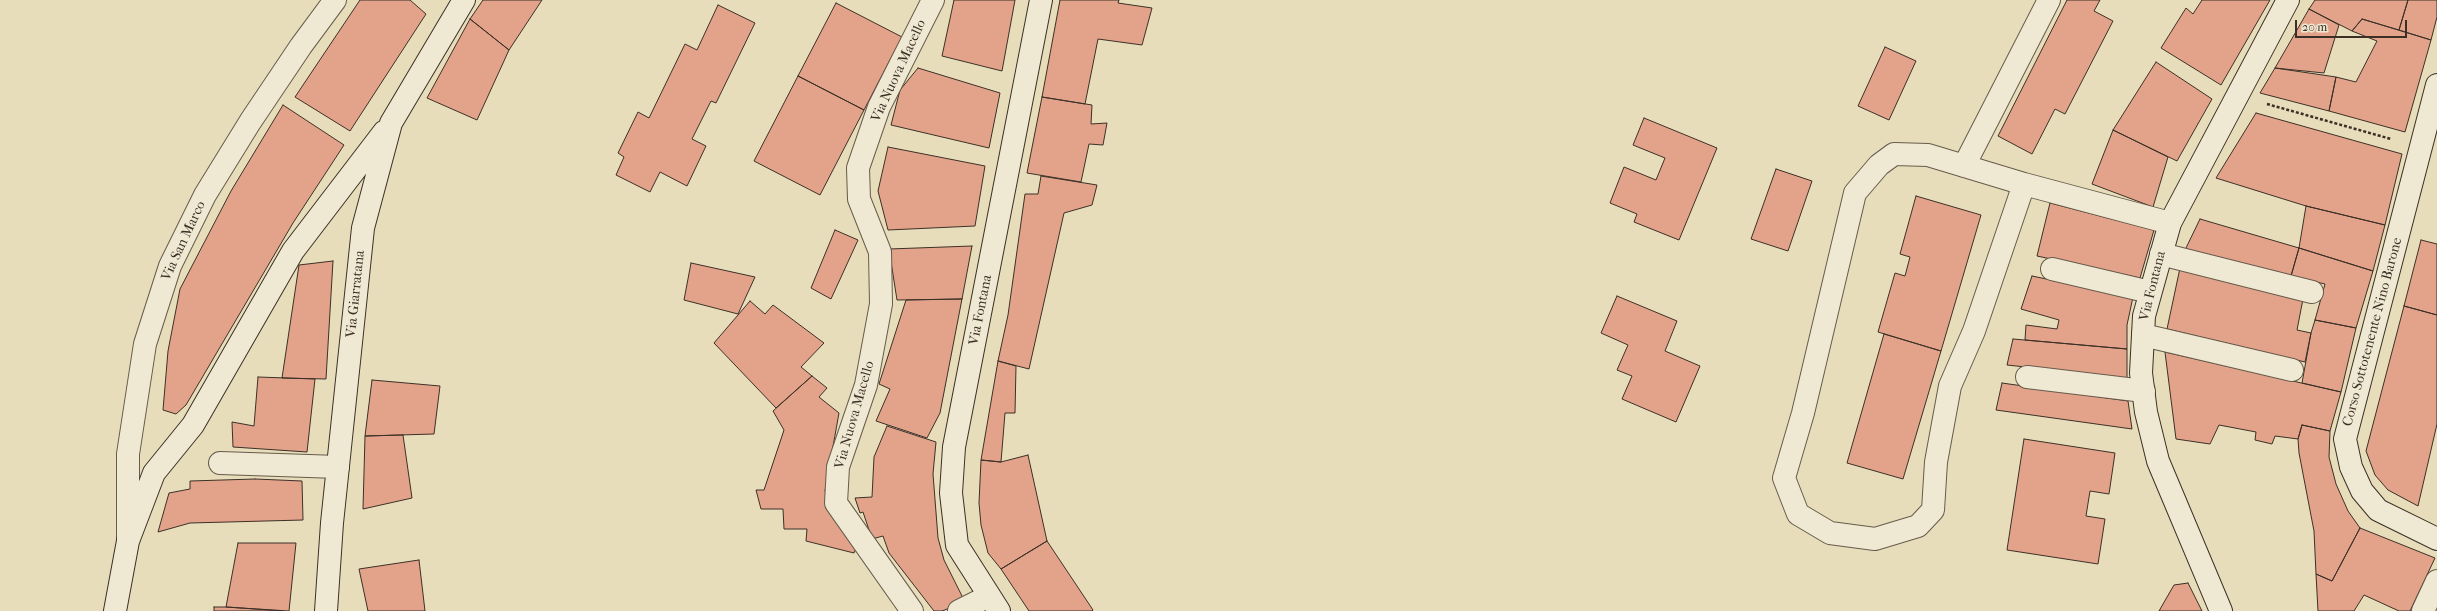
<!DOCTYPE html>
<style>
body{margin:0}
#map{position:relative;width:2437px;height:611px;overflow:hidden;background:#e7ddbb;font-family:"IM FELL French Canon",serif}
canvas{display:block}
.scale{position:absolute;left:2295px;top:20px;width:112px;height:18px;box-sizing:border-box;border:2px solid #3c3026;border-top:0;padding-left:5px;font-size:12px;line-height:14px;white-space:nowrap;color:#3c3026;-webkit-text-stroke:3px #efe9d3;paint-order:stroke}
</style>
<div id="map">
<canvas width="2437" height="611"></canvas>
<div class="scale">20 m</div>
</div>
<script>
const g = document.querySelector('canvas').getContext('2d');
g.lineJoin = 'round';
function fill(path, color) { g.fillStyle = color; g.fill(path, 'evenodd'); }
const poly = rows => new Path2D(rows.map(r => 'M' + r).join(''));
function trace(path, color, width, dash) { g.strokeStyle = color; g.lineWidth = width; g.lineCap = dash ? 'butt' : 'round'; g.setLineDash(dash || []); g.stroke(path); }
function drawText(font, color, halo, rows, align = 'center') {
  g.font = font + ' "IM FELL French Canon",serif'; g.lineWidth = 3; g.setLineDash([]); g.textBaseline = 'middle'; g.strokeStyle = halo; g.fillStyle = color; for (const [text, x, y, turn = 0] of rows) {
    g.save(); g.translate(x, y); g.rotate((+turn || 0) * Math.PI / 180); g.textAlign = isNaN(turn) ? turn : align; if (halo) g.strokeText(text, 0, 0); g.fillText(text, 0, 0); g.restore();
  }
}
const building = poly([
 [360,0,410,0,426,14,350,131,295,97,360,0],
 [483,0,542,0,509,50,470,19,483,0],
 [954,0,1015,0,1002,71,942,56,954,0],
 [1060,0,1119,0,1118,3,1152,8,1142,45,1098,39,1085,104,1042,97,1060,0],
 [2067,0,2100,0,2094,11,2113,21,2065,114,2055,109,2032,154,1998,136,2067,0],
 [2202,0,2270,0,2221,85,2161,48,2186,8,2193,14,2202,0],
 [2315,0,2408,0,2399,30,2362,19,2352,31,2309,9,2315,0],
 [2408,0,2437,0,2437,17,2431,40,2399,30,2408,0],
 [836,3,902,37,864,110,798,76,836,3],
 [718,5,755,23,716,103,711,101,692,139,706,146,687,186,660,172,650,192,616,175,624,157,618,153,638,112,649,118,685,44,697,50,718,5],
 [2309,9,2339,25,2324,73,2275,68,2309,9],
 [470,19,509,50,477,120,427,98,470,19],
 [2362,19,2431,40,2405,132,2329,111,2336,77,2356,82,2377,41,2352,31,2362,19],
 [1885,47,1916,61,1889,120,1858,106,1885,47],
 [2156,62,2212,99,2177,161,2113,130,2156,62],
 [918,68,1000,93,989,148,891,125,900,90,918,68],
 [2275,68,2336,77,2329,111,2260,93,2275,68],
 [798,76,864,110,820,195,754,161,798,76],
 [1042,97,1092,105,1091,124,1107,123,1103,145,1089,144,1081,182,1027,173,1042,97],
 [283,105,344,145,293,223,186,405,176,414,163,410,168,351,180,289,231,191,283,105],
 [2256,113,2402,154,2385,225,2306,206,2216,178,2256,113],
 [1644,118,1717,148,1679,240,1634,222,1637,214,1610,203,1624,167,1656,180,1665,158,1633,145,1644,118],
 [2113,130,2168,157,2153,207,2092,184,2113,130],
 [888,147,985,166,975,226,888,230,878,191,888,147],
 [1776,169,1812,181,1788,251,1751,239,1776,169],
 [1041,176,1097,185,1092,205,1064,213,1029,369,998,361,1008,315,1025,194,1038,194,1041,176],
 [1916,196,1981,215,1941,351,1878,332,1895,273,1905,276,1910,257,1900,254,1916,196],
 [2050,203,2154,230,2140,278,2037,256,2050,203],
 [2306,206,2385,225,2373,271,2299,248,2306,206],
 [2200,219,2299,248,2291,276,2185,250,2200,219],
 [835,230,858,240,831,299,811,288,835,230],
 [2421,240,2437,244,2437,315,2404,306,2421,240],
 [972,246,962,299,897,300,889,249,972,246],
 [2299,248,2373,271,2356,328,2315,320,2325,284,2291,276,2299,248],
 [333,261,326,379,282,378,299,265,333,261],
 [691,263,755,277,738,314,684,300,691,263],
 [2180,268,2303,299,2297,330,2311,333,2305,362,2167,329,2180,268],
 [2032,276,2133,297,2127,325,2127,349,2025,340,2026,325,2057,329,2059,320,2021,309,2032,276],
 [1617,296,1677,321,1665,351,1700,366,1676,422,1622,399,1632,376,1617,370,1628,345,1601,333,1617,296],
 [962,299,940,413,927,438,876,421,890,389,879,384,906,300,962,299],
 [750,301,765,314,773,305,824,343,801,367,812,376,776,408,714,343,750,301],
 [2404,306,2437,315,2437,424,2418,506,2388,490,2375,475,2366,451,2404,306],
 [2315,320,2356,328,2341,392,2302,383,2311,333,2315,320],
 [1884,334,1941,351,1903,479,1847,463,1884,334],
 [2013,339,2127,349,2127,378,2007,365,2013,339],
 [2165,352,2341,392,2330,431,2302,425,2298,439,2275,436,2272,444,2255,440,2256,432,2219,425,2210,444,2176,439,2165,352],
 [998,361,1016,366,1015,413,1005,413,1001,462,981,460,998,361],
 [812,376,827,388,819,397,839,413,825,491,857,546,854,553,806,541,807,529,784,529,783,509,761,509,756,490,764,490,784,430,773,411,812,376],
 [258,377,315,379,307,452,233,447,232,422,254,426,258,377],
 [372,380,440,386,434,434,365,436,372,380],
 [2002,383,2128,401,2132,429,1996,410,2002,383],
 [2302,425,2330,431,2329,457,2336,484,2348,511,2360,528,2332,581,2316,574,2314,531,2299,453,2298,439,2302,425],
 [887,426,936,442,933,474,938,538,944,560,965,602,942,611,934,611,889,553,883,536,872,539,863,512,860,513,855,498,872,497,874,457,887,426],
 [403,435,412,498,363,509,365,436,403,435],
 [2024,439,2115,453,2109,494,2090,491,2086,516,2105,519,2098,564,2007,550,2024,439],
 [1028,455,1047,541,1001,569,988,553,981,525,979,503,981,460,1001,462,1028,455],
 [255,479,302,481,303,520,190,523,158,532,169,493,190,489,190,481,255,479],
 [2360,528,2435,558,2410,611,2399,611,2364,595,2354,611,2318,611,2316,574,2332,581,2360,528],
 [1047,541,1093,610,1092,611,1029,611,1001,569,1047,541],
 [238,543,296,543,289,611,226,607,238,543],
 [419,560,425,611,368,611,359,569,419,560],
 [2188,583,2202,611,2159,611,2174,585,2188,583],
 [214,607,226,607,283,611,214,611,214,607]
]);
fill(building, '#e3a38a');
trace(building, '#3c3026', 1);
const street = poly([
 [1964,166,2049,0],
 [2024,184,1974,331,1950,386,1936,462,1933,510,1918,526,1875,539,1830,533,1798,514,1784,478,1803,413,1855,193,1879,165,1894,154,1928,155,2024,184,2170,223],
 [2161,254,2312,292],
 [2052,269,2150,292],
 [2143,335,2292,370],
 [2027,377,2144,391],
 [220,463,338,467],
 [128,540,128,454,145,344,170,266,205,195,250,122,301,46,335,0],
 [912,611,836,503,838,467,866,385,881,304,880,252,859,199,858,168,879,107,933,0],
 [959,611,989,596],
 [2423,611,2437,581]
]);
const secondary = poly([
 [2437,85,2345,439,2351,467,2362,491,2378,510,2437,539],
 [115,611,128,541,154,473,193,425,293,251,384,132],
 [326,611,332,523,363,228,391,123,464,0],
 [999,611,957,545,951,493,954,447,1041,0],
 [2221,611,2158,461,2146,412,2141,373,2144,316,2170,223,2288,0]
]);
trace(street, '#675b4b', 24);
trace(secondary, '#3c3026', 24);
trace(poly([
 [2267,104,2391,139]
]), '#3c3026', 2.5, [3, 2]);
trace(street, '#efe9d3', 22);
trace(secondary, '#efe9d3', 22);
drawText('14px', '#3c3026', '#efe9d3', [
 ["Via Nuova Macello",899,71,-65],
 ["Via San Marco",184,241,-65],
 ["Via Fontana",2153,286,-76],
 ["Via Giarratana",356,294,-84],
 ["Via Fontana",981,310,-79],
 ["Corso Sottotenente Nino Barone",2373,332,-75],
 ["Via Nuova Macello",855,415,-74]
]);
</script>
